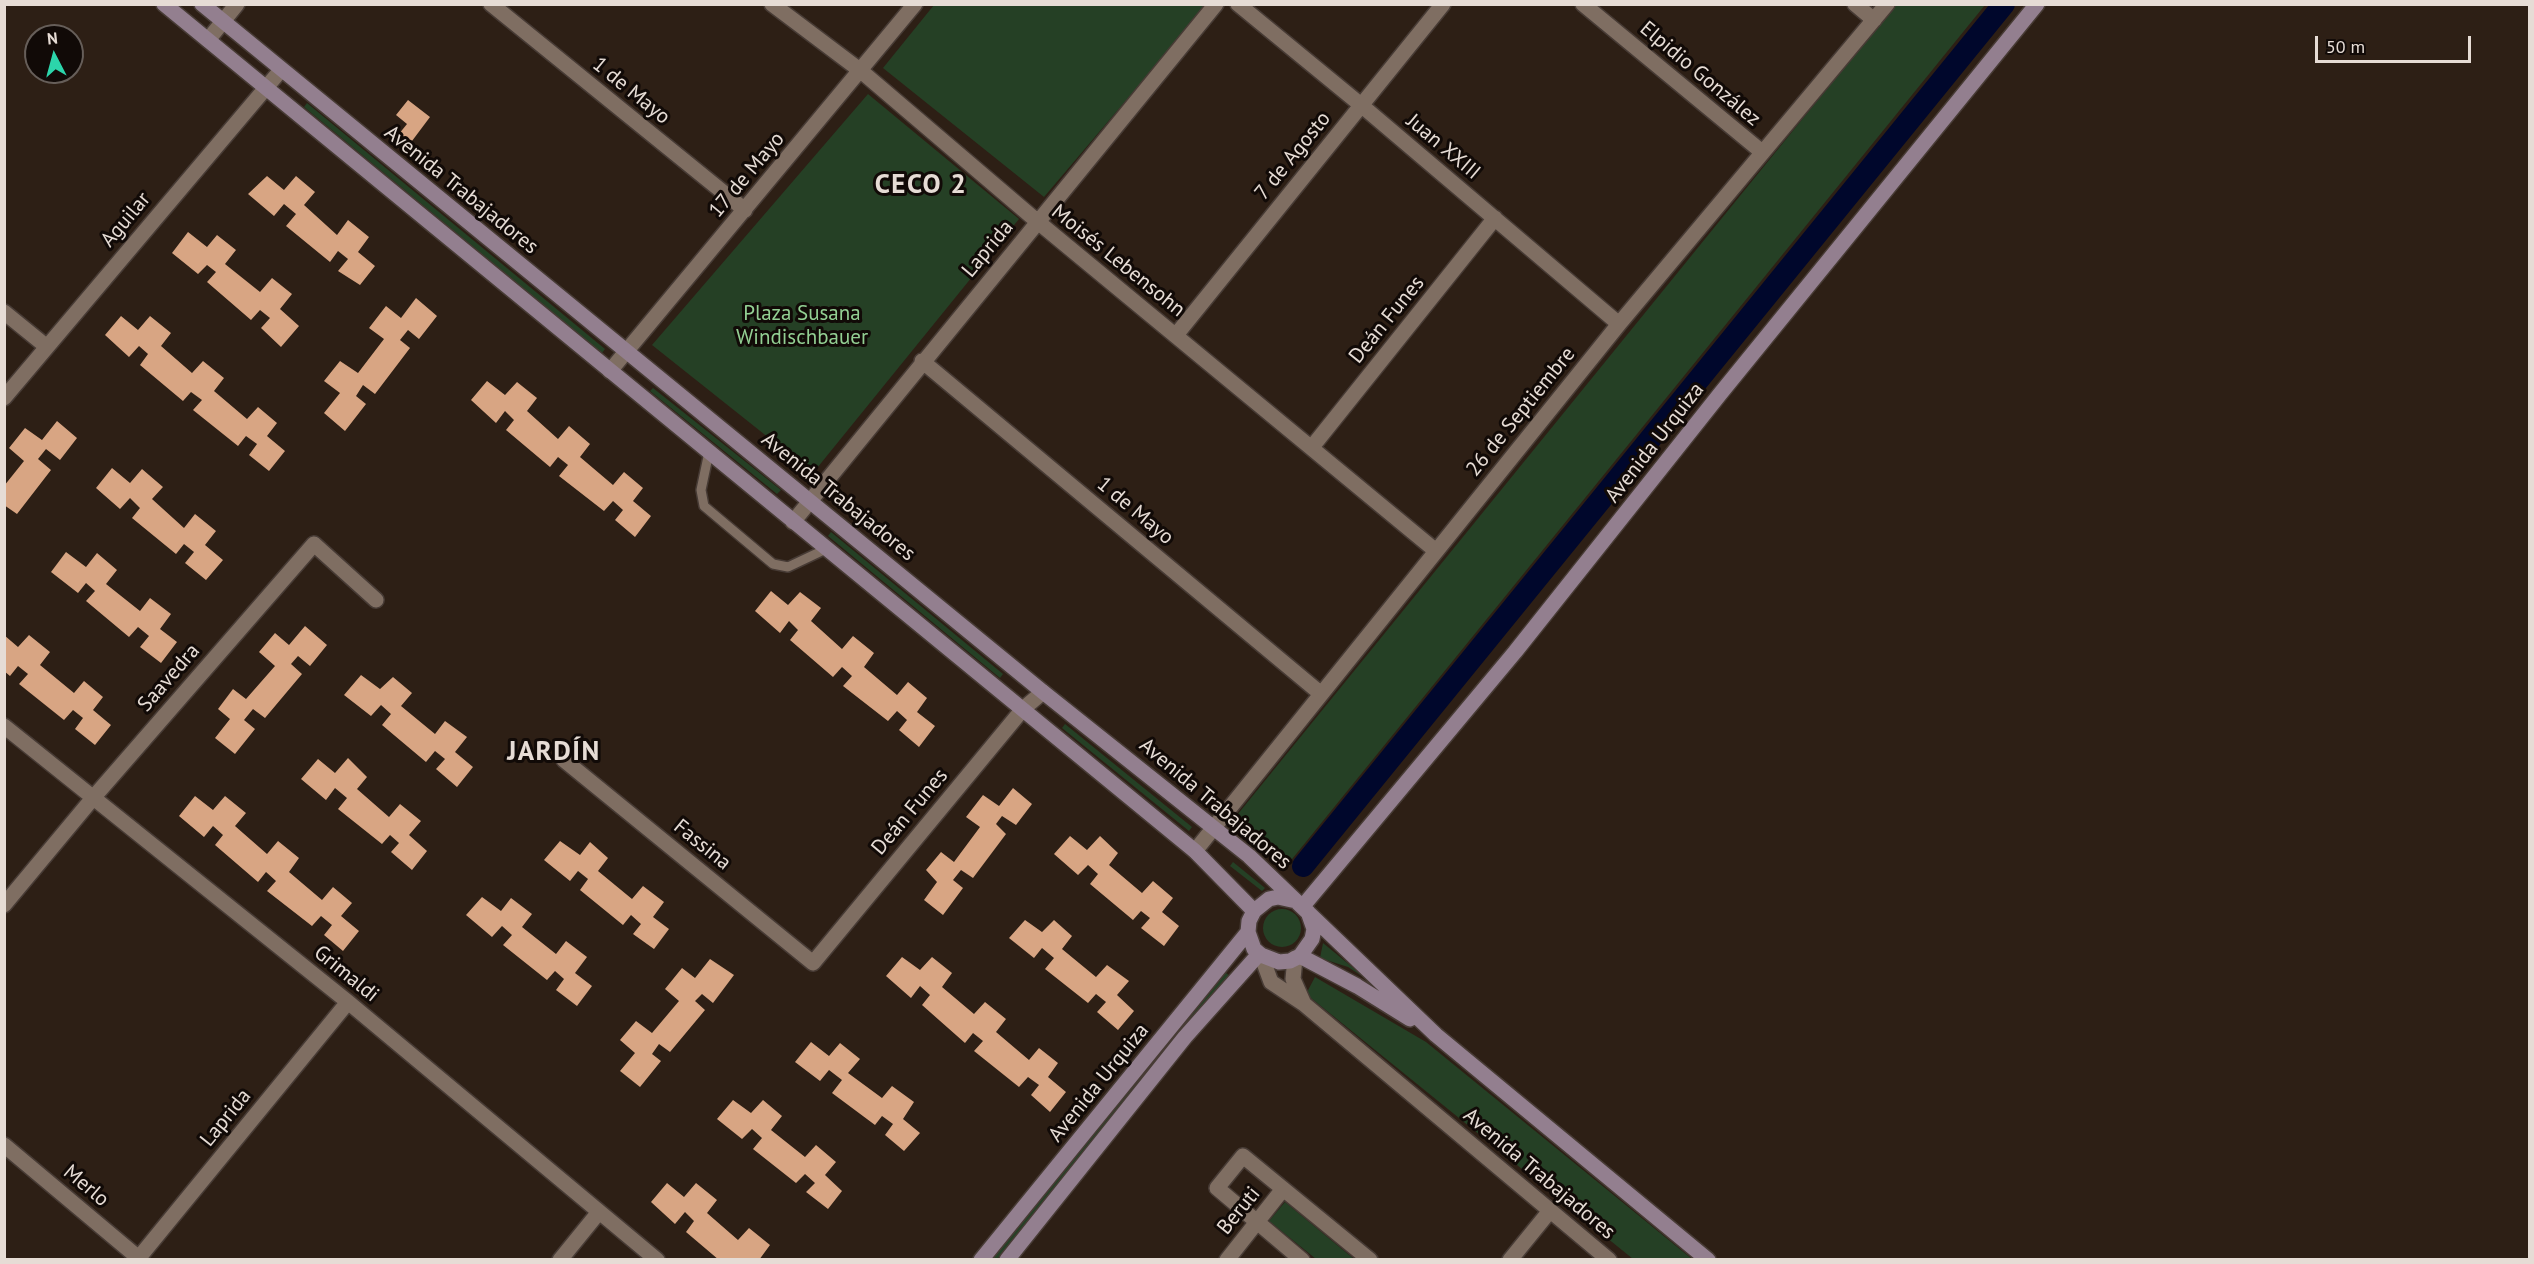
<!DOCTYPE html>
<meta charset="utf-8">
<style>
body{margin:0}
#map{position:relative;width:2534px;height:1264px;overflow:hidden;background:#2d1f15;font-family:"PT Sans",sans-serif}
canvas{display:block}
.frame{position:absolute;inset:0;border:6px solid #e6dcd5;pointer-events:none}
.north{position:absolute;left:24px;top:24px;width:60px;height:60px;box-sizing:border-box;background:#110a07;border:2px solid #665e59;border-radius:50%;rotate:354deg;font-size:16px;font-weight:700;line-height:24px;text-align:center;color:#e6dcd5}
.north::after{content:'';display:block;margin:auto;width:21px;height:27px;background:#2cd5ab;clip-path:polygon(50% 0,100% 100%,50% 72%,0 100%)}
.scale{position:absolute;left:2315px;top:36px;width:156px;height:27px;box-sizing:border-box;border:3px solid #e6dcd5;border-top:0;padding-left:8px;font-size:18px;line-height:21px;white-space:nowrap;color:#e6dcd5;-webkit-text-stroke:4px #110a07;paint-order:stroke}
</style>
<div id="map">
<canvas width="2534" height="1264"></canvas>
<div class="frame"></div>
<div class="north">N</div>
<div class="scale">50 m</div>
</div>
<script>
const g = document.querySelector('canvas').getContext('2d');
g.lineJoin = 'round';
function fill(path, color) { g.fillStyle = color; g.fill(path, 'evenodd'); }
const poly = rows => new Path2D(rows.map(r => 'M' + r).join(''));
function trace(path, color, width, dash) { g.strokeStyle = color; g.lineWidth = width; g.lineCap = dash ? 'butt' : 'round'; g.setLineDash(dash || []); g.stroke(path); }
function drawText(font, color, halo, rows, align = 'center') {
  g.font = font + ' "PT Sans",sans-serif'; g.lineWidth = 6; g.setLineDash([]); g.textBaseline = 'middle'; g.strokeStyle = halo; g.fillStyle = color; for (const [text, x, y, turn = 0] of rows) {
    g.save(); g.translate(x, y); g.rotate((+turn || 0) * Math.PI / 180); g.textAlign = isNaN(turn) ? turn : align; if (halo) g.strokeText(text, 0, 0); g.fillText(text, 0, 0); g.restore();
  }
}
fill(poly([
 [934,5,1207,5,1044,197,883,68],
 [1895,5,1985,5,1288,864,1233,820],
 [868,94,1019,219,813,473,652,345],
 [307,103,605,349,602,353,304,107],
 [653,388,781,490,777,494,650,391],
 [831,532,1003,674,1000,678,828,536],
 [1065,724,1192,827,1189,831,1062,728],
 [1233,862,1265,888,1262,891,1230,866],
 '1263 928a19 19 0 1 1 38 0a19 19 0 1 1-38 0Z',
 [1323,943,1368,980,1348,967,1320,958],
 [1226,973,1230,976,997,1259,990,1260],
 [1315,977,1426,1042,1692,1259,1633,1259,1306,994],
 [1285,1202,1354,1259,1316,1259,1269,1221]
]), '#254025');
trace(poly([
 [1303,866,2004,4]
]), '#00072c', 22);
fill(poly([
 [408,100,430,117,406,149,394,140,407,124,396,115],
 [267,176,284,190,296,176,315,192,304,205,337,235,348,220,369,237,358,252,375,266,360,285,338,271,348,259,338,251,330,262,286,226,296,214,284,204,274,216,248,194],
 [188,232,207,247,217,235,236,250,225,264,260,292,272,278,292,294,280,309,299,326,281,347,261,328,270,318,260,310,251,320,207,282,216,272,207,265,198,274,172,253],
 [416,298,437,316,419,339,408,330,400,340,410,348,375,394,363,385,356,396,366,404,345,431,324,413,340,393,324,381,340,361,358,373,384,339,369,328,386,306,401,318],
 [121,316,138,330,150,316,171,333,161,346,192,373,203,361,224,378,214,391,247,419,258,407,277,423,267,436,285,451,269,471,249,455,257,444,246,436,238,446,193,410,202,400,191,392,183,401,140,365,148,354,139,346,129,357,105,335],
 [487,381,505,395,517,382,537,398,527,411,558,439,569,426,590,444,580,457,613,485,624,472,643,488,633,501,651,516,635,537,615,520,623,510,613,501,604,511,559,476,568,465,558,457,550,467,506,430,514,420,505,411,496,423,471,400],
 [57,421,77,438,60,460,46,449,38,459,51,470,17,514,4,505,4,486,24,461,9,448,25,428,42,440],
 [112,468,130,483,142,469,163,487,152,499,184,528,195,514,216,531,205,545,223,560,206,580,185,563,194,552,184,544,176,554,132,518,140,508,130,498,120,509,96,488],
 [66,552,86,567,97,553,117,570,106,584,140,611,150,598,171,614,160,629,177,642,161,663,140,647,149,636,138,627,129,637,86,601,95,591,86,583,78,593,51,572],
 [771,591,788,605,800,592,821,608,811,621,842,649,853,636,874,653,864,667,897,695,908,682,927,698,917,712,935,726,919,747,899,730,907,720,897,711,888,721,843,686,852,676,842,667,833,677,790,640,798,630,789,621,780,633,755,611],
 [305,626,327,645,310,666,298,656,291,664,302,674,265,718,253,709,244,720,255,729,235,754,215,738,230,719,218,709,233,689,246,699,275,666,259,652,275,633,289,645],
 [4,635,18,647,29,635,50,652,40,665,74,693,84,681,103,697,93,710,111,725,95,745,75,729,83,718,73,710,64,720,19,684,28,674,18,666,10,676,4,671],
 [361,675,380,689,393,677,412,693,401,706,435,734,445,721,467,737,455,752,473,767,457,787,436,769,445,759,435,751,426,762,382,725,391,714,381,705,371,716,344,695],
 [348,758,367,777,357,789,389,817,400,804,421,821,409,835,427,851,412,870,391,852,399,843,390,835,382,844,338,809,347,798,335,788,326,800,301,779,318,759,335,773],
 [1013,788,1032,804,1016,825,1002,816,996,824,1006,834,973,878,961,870,953,880,963,888,943,915,924,900,937,882,926,870,941,852,954,862,980,827,966,817,983,795,999,806],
 [195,796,213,810,225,796,246,813,235,826,267,854,278,841,299,858,289,872,322,900,333,887,352,903,341,916,359,931,343,951,324,935,332,925,321,916,312,926,267,891,276,881,266,872,258,882,215,845,223,835,213,826,204,837,179,816],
 [1070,836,1087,850,1100,836,1118,853,1109,865,1142,893,1153,881,1173,898,1162,912,1179,926,1164,946,1141,928,1150,918,1141,911,1133,920,1090,884,1098,874,1088,865,1078,875,1054,854],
 [560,841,580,855,590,842,608,858,598,871,632,899,643,886,664,902,653,917,669,929,654,949,633,934,641,924,631,915,623,925,580,890,588,879,578,871,570,881,544,860],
 [482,897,501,911,511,898,532,914,522,927,556,954,566,941,587,957,575,973,592,986,577,1006,556,990,564,979,555,971,547,980,503,945,512,935,502,926,492,937,466,915],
 [1025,920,1042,932,1054,920,1072,936,1062,949,1096,977,1107,965,1129,981,1117,995,1134,1011,1118,1030,1097,1012,1106,1002,1096,994,1088,1003,1045,969,1054,958,1042,948,1034,958,1009,938],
 [902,957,920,970,932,957,952,973,942,987,974,1014,985,1002,1006,1019,996,1032,1029,1060,1039,1048,1058,1063,1048,1077,1066,1092,1050,1112,1031,1095,1039,1085,1028,1077,1019,1087,974,1051,983,1041,973,1033,965,1043,922,1005,930,995,920,986,911,998,886,976],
 [710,959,734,975,713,1003,702,994,695,1001,705,1010,670,1052,659,1044,652,1054,661,1061,640,1087,620,1071,635,1053,620,1040,636,1021,652,1033,679,1001,665,989,682,968,695,978],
 [811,1042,829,1056,840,1043,860,1059,848,1073,882,1098,892,1086,914,1102,903,1119,920,1133,904,1151,885,1135,893,1124,882,1116,875,1125,832,1093,842,1080,829,1070,820,1081,795,1062],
 [733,1100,751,1113,763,1100,782,1116,771,1130,805,1157,816,1145,836,1162,825,1175,842,1191,828,1209,806,1192,815,1183,805,1174,796,1183,753,1149,762,1138,752,1129,742,1139,717,1119],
 [667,1183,684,1197,696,1183,717,1200,707,1213,738,1240,749,1228,770,1245,759,1260,719,1260,686,1232,694,1221,685,1212,675,1224,651,1202]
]), '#d8a583');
const lane = poly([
 [709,452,701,490,704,506,773,564,788,567,826,549]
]);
const street = poly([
 [491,4,745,210],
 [772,4,861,71,1038,222,1436,551],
 [1238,4,1361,105,1619,324],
 [1583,4,1762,152],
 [1855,4,1874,20],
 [208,40,237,4],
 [4,312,47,347],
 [1176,335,1443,4],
 [922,361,1320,693],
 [610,371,915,4],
 [4,398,281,70],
 [1312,447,1495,218],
 [793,522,1216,4],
 [4,726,348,1002,657,1260],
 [564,760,813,963,1023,709,1043,692],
 [1195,851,1619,324,1887,4],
 [4,905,93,798,314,544,376,600],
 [1261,955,1271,982,1304,1004,1609,1260],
 [1295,958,1293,979,1304,1004],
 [4,1145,141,1260],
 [137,1260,348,1002],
 [560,1260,599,1212],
 [1227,1260,1283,1189],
 [1302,1260,1217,1188,1243,1156,1370,1260],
 [1510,1260,1549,1212]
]);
const secondary = poly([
 [164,4,1195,851,1254,911],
 [202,4,1043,692,1249,856,1436,1035,1708,1260],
 [1296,901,1278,897,1269,899,1254,911,1249,921,1248,932,1254,949,1261,955,1279,962,1290,961,1300,956,1312,939,1314,929,1308,912],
 [1303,906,1515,652,1720,394,2037,4],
 [1300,956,1357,986,1410,1019],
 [981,1260,1248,932],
 [1007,1260,1185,1037,1259,954]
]);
trace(lane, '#473b35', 12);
trace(street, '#473b35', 18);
trace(secondary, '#473b35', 18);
trace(lane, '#7f6e62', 9);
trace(street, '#7f6e62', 15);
trace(secondary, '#937f8f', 15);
drawText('21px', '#e6dcd5', '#110a07', [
 ["Elpidio González",1700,74,40],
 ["1 de Mayo",631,91,39],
 ["Juan XXIII",1443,147,40],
 ["7 de Agosto",1293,156,-51],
 ["17 de Mayo",747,175,-50],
 ["Avenida Trabajadores",461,190,39],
 ["Aguilar",126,220,-50],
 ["Laprida",988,249,-50],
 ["Moisés Lebensohn",1118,261,39],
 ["Deán Funes",1387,320,-51],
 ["26 de Septiembre",1521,412,-51],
 ["Avenida Urquiza",1655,443,-52],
 ["Avenida Trabajadores",838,497,39],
 ["1 de Mayo",1135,511,40],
 ["Saavedra",169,678,-49],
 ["Avenida Trabajadores",1215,804,40],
 ["Deán Funes",910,812,-50],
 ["Fassina",702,845,39],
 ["Grimaldi",346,974,39],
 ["Avenida Urquiza",1099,1083,-51],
 ["Laprida",226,1118,-51],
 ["Avenida Trabajadores",1539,1174,40],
 ["Merlo",86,1186,40],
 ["Beruti",1239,1211,-51]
]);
drawText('21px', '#93d093', '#110a07', [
 ["Plaza Susana",802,314],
 ["Windischbauer",802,338]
]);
g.letterSpacing = '1.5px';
drawText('bold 27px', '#e6dcd5', '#110a07', [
 ["CECO 2",921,185],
 ["JARDÍN",554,752]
]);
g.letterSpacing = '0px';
</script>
